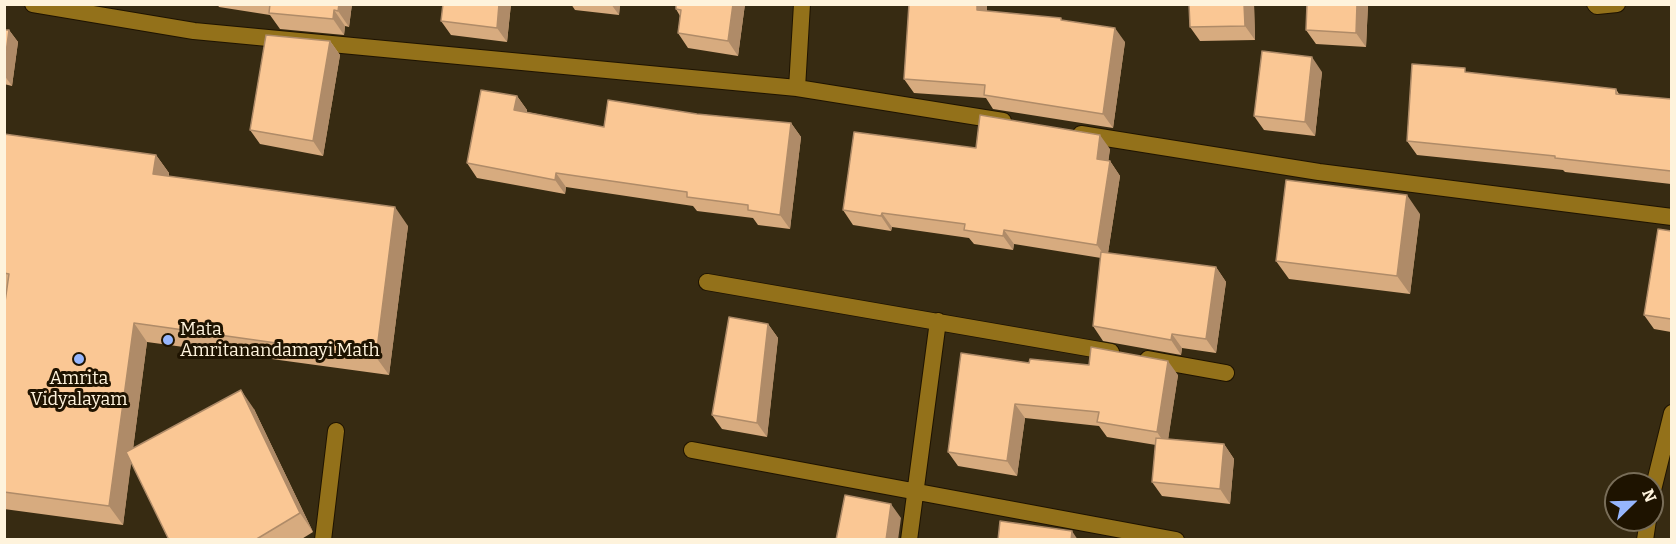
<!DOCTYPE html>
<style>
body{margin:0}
#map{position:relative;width:1676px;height:544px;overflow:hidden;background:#372b12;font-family:Bitter,serif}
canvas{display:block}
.frame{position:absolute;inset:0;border:6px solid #fef3dc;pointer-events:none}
.north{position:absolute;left:1604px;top:472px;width:60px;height:60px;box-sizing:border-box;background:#1e1300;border:2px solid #786d58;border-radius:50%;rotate:67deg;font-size:16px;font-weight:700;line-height:24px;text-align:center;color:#fef3dc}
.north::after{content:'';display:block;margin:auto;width:21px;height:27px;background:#96b6fd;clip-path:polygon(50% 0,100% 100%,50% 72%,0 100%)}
</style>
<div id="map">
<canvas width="1676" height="544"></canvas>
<div class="frame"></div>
<div class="north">N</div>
</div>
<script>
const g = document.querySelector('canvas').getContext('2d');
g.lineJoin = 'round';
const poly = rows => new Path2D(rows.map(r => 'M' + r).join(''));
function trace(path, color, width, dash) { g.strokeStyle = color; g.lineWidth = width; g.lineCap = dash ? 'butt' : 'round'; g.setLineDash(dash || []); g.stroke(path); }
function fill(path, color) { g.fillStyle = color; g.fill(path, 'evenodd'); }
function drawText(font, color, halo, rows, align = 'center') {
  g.font = font + ' Bitter,serif'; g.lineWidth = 6; g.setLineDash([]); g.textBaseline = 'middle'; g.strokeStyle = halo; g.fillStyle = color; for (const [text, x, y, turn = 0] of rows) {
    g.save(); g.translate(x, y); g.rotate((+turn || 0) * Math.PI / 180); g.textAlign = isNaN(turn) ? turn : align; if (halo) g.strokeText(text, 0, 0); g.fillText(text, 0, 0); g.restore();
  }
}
const service = poly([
 [323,540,336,431]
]);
const minor = poly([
 [33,4,194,31,797,88,1003,121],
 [1595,4,1597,6,1617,4],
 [797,88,802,4],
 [1081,134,1319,172,1672,217],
 [707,282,1111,352],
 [1148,359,1226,373],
 [692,450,1176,540],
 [1652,494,1672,413],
 [909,540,938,321],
 [1645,540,1648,520]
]);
trace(service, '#1e1300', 18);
trace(minor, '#1e1300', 18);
trace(service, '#93711a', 16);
trace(minor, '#93711a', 16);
fill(poly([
 [217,4,352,4,349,27,345,26,344,35,280,29,270,15,219,7],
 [443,4,511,4,507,42,451,35,441,21],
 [571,4,620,4,619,15,575,10],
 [676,4,745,4,738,56,688,48,678,33,680,16,676,9],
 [909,4,987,4,987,11,1062,20,1125,42,1113,128,993,109,986,98,914,93,904,79],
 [1189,4,1254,4,1255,40,1200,41,1190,27],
 [1307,4,1368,4,1366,47,1316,44,1306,30],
 [4,30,9,30,18,42,12,86,4,84],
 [330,41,340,55,323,156,260,144,250,130],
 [1322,72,1315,136,1264,130,1254,116],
 [1468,73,1616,89,1619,94,1671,99,1671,184,1565,172,1563,170,1417,155,1407,141],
 [517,96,527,110,527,112,604,127,697,114,791,123,801,137,790,229,758,225,753,218,697,211,693,206,566,187,565,194,477,178,467,163],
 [4,134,156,155,169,173,169,176,408,226,389,375,147,342,133,449,254,409,313,532,300,540,169,540,131,462,123,525,4,509,4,309,7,291,4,290],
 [976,148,1110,149,1108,161,1110,161,1120,176,1108,253,1216,267,1226,282,1216,353,1182,348,1181,355,1103,341,1093,326,1101,258,1014,244,1013,250,974,244,969,238,892,227,891,231,853,225,843,210],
 [1420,214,1410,294,1289,279,1276,261],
 [1671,231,1671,332,1654,329,1644,315],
 [768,324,778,338,767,437,722,429,712,415],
 [1029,363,1178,375,1168,439,1224,444,1234,459,1230,504,1162,496,1152,482,1156,445,1107,437,1099,426,1025,418,1017,476,958,466,948,452]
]), '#d7ab7f');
fill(poly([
 [339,4,352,4,349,27,338,11],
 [499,4,511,4,507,42,497,28],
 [611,4,620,4,619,15],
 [733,4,745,4,738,56,728,41],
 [977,4,987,4,987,23,977,10],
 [1244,4,1254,4,1255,40,1245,26],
 [1357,4,1368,4,1366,47,1356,33],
 [334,10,345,26,344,35,333,19],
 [1115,28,1125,42,1113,128,1103,114],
 [9,30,18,42,12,86,4,75,4,68],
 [330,41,340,55,323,156,313,141],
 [1312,57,1322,72,1315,136,1305,122],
 [517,96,527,110,524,124,514,110],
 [791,123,801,137,790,229,780,215],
 [1100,135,1110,149,1107,173,1097,159],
 [156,155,169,173,166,193,153,174],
 [1110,161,1120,176,1107,259,1097,245],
 [556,173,566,187,565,194,555,180],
 [1407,195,1420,214,1410,294,1397,276],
 [395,207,408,226,389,375,376,357],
 [882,213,892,227,891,231,881,216],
 [1004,230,1014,244,1013,250,1003,236],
 [1216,267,1226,282,1216,353,1206,339],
 [134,323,147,342,123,525,109,506],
 [768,324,778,338,767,437,757,423],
 [1172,334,1182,348,1181,355,1171,340],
 [1168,361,1178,375,1167,447,1157,432],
 [241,390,254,409,313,532,300,513],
 [1015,404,1025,418,1017,476,1007,461],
 [1224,444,1234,459,1230,504,1220,489],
 [891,504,901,518,898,540,886,540],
 [1072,531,1078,540,1071,540]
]), '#af8b68');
const building = poly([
 [270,4,339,4,338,11,334,10,333,19,269,13,270,4],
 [443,4,499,4,497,28,441,21,443,4],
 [676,4,733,4,728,41,678,33,681,10,676,9,676,4],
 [909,4,977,4,977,10,1061,18,1061,20,1115,28,1103,114,984,95,985,85,904,79,909,4],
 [1189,4,1244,4,1245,26,1190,27,1189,4],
 [1307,4,1357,4,1356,33,1306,30,1307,4],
 [4,30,9,30,4,68,4,30],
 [266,35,330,41,313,141,250,130,266,35],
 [1262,51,1312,57,1305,122,1254,116,1262,51],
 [1412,64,1465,68,1465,72,1616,89,1616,94,1671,99,1671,171,1555,158,1555,156,1407,141,1412,64],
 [481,90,517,96,514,110,604,127,608,100,697,114,791,123,780,215,748,210,748,205,687,197,687,192,556,173,555,180,467,163,481,90],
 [980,115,1100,135,1097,159,1110,161,1097,245,1004,230,1003,236,964,230,965,224,882,213,881,216,843,210,854,132,976,148,980,115],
 [4,134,156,155,153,174,395,207,376,357,134,323,109,506,4,492,4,309,9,274,4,273,4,134],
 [1286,180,1407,195,1397,276,1276,261,1286,180],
 [1658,229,1671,231,1671,319,1644,315,1658,229],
 [1101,252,1216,267,1206,339,1172,334,1171,340,1093,326,1101,252],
 [729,317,768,324,757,423,712,415,729,317],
 [1091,347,1168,361,1157,432,1097,422,1099,412,1015,404,1007,461,948,452,961,353,1029,363,1030,359,1089,365,1091,347],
 [241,390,300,513,255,540,169,540,126,452,241,390],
 [1156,438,1224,444,1220,489,1152,482,1156,438],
 [845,495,891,504,886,540,836,540,845,495],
 [1000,521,1072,531,1071,540,998,540,1000,521]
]);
fill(building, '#fac794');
trace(building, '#af8b68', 1.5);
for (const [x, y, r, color] of [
 [168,340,6,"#96b6fd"],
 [79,359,6,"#96b6fd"]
]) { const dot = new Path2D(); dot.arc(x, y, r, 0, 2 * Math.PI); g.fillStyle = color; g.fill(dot); trace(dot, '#1e1300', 2); }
drawText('18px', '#fef3dc', '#1e1300', [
 ["Mata",180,330],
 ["Amritanandamayi Math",180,351],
 ["Amrita",79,379,"center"],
 ["Vidyalayam",79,400,"center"]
], 'left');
</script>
